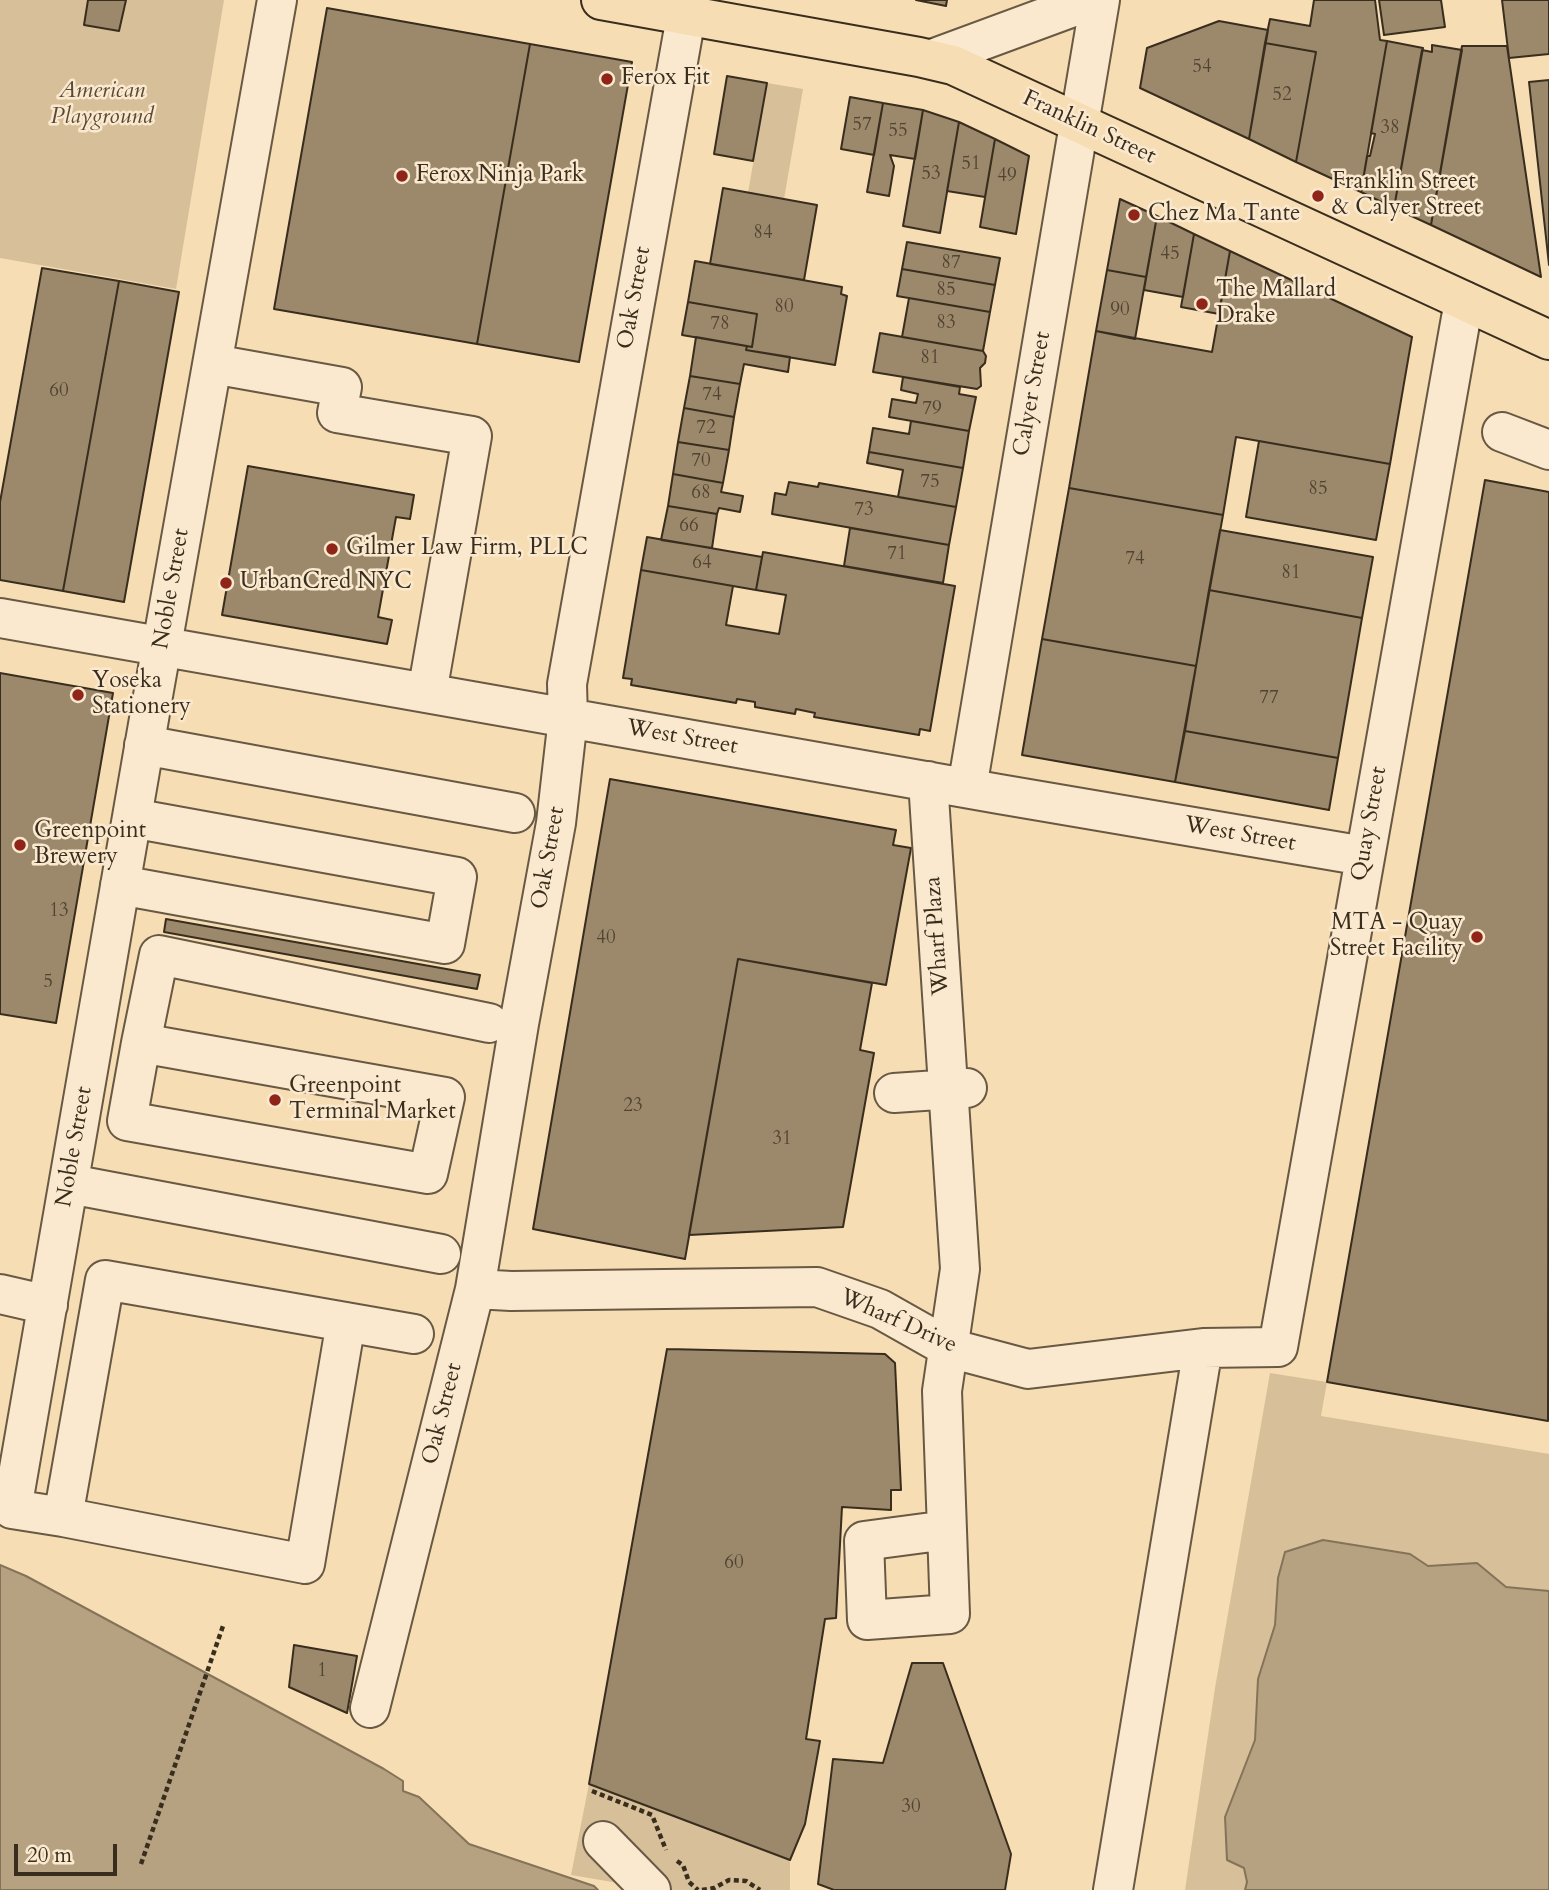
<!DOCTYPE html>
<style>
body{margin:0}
#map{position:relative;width:1549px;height:1890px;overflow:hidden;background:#f7ddb4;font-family:Cardo,serif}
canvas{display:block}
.scale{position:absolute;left:14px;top:1844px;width:103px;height:32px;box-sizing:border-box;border:4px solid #392d1e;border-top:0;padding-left:9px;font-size:21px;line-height:24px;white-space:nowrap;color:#392d1e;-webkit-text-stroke:5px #fae9ce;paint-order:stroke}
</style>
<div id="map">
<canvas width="1549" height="1890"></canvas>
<div class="scale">20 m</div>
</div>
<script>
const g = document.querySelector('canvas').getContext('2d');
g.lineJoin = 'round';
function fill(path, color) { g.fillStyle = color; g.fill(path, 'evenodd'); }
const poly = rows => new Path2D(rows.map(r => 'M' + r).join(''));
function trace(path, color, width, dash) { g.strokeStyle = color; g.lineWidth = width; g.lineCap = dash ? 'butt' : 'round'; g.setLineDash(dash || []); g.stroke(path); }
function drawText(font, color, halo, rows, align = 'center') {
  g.font = font + ' Cardo,serif'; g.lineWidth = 5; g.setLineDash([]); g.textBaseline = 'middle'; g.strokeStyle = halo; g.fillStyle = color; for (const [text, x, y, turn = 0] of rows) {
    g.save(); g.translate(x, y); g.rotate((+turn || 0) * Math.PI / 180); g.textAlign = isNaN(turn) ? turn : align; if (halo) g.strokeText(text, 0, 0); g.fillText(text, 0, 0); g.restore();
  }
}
fill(poly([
 [0,0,224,0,176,289,0,258],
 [767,83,803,89,784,199,748,193],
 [1270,1373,1327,1382,1321,1416,1549,1454,1549,1591,1506,1587,1477,1563,1428,1566,1410,1554,1278,1578,1275,1625,1258,1679,1255,1740,1225,1817,1244,1867,1247,1882,1245,1890,1185,1890,1215,1688],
 [589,1784,790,1860,790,1890,636,1890,630,1885,571,1875]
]), '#d7bf9a');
const water = poly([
 [1323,1540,1410,1554,1428,1566,1477,1563,1506,1587,1549,1591,1549,1890,1245,1890,1247,1882,1244,1868,1227,1860,1225,1817,1255,1740,1258,1679,1275,1625,1278,1578,1285,1552,1323,1540],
 [0,1565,26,1576,384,1769,403,1781,403,1791,419,1797,469,1844,594,1886,598,1890,0,1890,0,1565]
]);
fill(water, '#b6a181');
trace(water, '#847359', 2);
const building = poly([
 [88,0,126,0,119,31,84,25,88,0],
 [916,0,947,0,946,6,916,0],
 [1314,0,1375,0,1380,40,1387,41,1361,192,1296,162,1316,52,1265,43,1270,19,1310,26,1314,0],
 [1379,0,1441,0,1445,27,1384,35,1379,0],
 [1502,0,1549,0,1549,54,1509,58,1502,0],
 [327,8,530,44,477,344,274,309,327,8],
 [1219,21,1268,30,1249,139,1140,88,1147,48,1219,21],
 [1387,41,1423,48,1394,208,1361,192,1367,156,1370,156,1375,134,1371,133,1387,41],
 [1265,43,1316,52,1296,162,1249,139,1265,43],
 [530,44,632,62,579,362,477,344,530,44],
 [1432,45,1462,50,1431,225,1394,208,1422,50,1432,52,1432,45],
 [1462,46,1507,46,1541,277,1431,225,1462,46],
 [727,76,767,83,753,161,714,154,727,76],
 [1549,80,1549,265,1529,82,1549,80],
 [850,97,883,103,874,155,841,149,850,97],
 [883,103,923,110,915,159,890,155,894,166,889,196,867,192,883,103],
 [923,110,959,122,940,233,903,226,923,110],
 [959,122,995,139,985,197,947,191,959,122],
 [995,139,1029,156,1016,234,980,227,995,139],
 [723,188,817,205,804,280,710,264,723,188],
 [1120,199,1157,216,1146,277,1107,270,1120,199],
 [1157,216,1194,234,1183,297,1144,290,1157,216],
 [1194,234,1230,251,1219,314,1181,307,1194,234],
 [907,242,1000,258,995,285,902,269,907,242],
 [1230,251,1412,337,1390,464,1236,437,1223,515,1069,488,1096,331,1212,352,1230,251],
 [695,261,842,287,841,294,847,296,835,365,746,350,747,346,752,347,757,314,688,302,695,261],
 [42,268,119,281,63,591,0,580,0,502,42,268],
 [902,269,995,285,990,312,897,296,902,269],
 [1107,270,1146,277,1135,339,1096,331,1107,270],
 [119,281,179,292,124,602,63,591,119,281],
 [909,298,990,312,983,351,902,337,909,298],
 [688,302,757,314,752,347,682,335,688,302],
 [880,333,983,351,986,356,985,363,980,368,981,386,977,389,873,372,880,333],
 [696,337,747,346,746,350,790,357,788,372,744,364,740,384,690,376,696,337],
 [690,376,740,384,734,417,684,408,690,376],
 [903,377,960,387,959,394,976,397,969,431,889,417,892,399,916,403,918,394,901,390,903,377],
 [684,408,734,417,729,450,678,442,684,408],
 [911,421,969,431,963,468,869,452,873,428,909,434,911,421],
 [1259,441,1390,464,1376,540,1246,517,1259,441],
 [678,442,729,450,723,483,673,474,678,442],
 [869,452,963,468,956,507,898,497,903,470,867,463,869,452],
 [248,466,414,495,410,519,396,517,378,617,392,620,387,644,222,615,248,466],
 [673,474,723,483,721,492,743,496,740,512,719,508,717,514,668,506,673,474],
 [1485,480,1549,492,1548,1421,1327,1382,1485,480],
 [789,482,818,487,819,483,956,507,949,545,772,514,775,493,786,495,789,482],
 [1069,488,1223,515,1196,666,1042,639,1069,488],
 [668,506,717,514,712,548,661,540,668,506],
 [850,528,949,545,943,583,844,566,850,528],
 [1220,530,1373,557,1362,618,1209,590,1220,530],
 [647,537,762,557,756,590,641,570,647,537],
 [763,552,955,586,930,731,920,729,919,735,814,717,815,713,796,709,795,714,755,707,755,702,737,699,736,703,631,685,632,679,623,678,641,570,733,586,726,625,779,634,786,595,756,590,763,552],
 [1209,590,1362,618,1338,758,1185,731,1209,590],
 [1042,639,1196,666,1175,782,1022,755,1042,639],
 [0,673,113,693,56,1023,0,1014,0,673],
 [1185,731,1338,758,1329,810,1175,782,1185,731],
 [610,779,896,830,893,845,911,848,886,985,738,959,685,1259,533,1229,610,779],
 [166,919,480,975,477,989,164,932,166,919],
 [738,959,872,983,860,1050,874,1053,843,1227,689,1235,738,959],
 [667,1349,885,1354,895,1363,901,1490,891,1490,891,1510,842,1507,836,1618,825,1619,806,1739,820,1741,805,1824,790,1860,589,1784,667,1349],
 [294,1645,357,1656,347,1713,289,1687,294,1645],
 [912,1663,943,1663,1011,1854,1005,1890,834,1890,818,1884,833,1759,883,1763,912,1663]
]);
fill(building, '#9c896c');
trace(building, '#392d1e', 2);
const minor = poly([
 [932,59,1092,0],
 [213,364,342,387,337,413,472,436,427,693],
 [1502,432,1549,450],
 [0,618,999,794,1364,856],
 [144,745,515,813],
 [928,781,960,1269,942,1391,950,1614,867,1620,864,1541,947,1530],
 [967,788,1100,0],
 [120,885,445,944,457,877,132,818],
 [141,1043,445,1097,428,1174,127,1121,141,1043,159,955,489,1023],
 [894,1093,967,1088],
 [70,1184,441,1254],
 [475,1289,511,1291,817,1287,880,1309,949,1348,1028,1369,1203,1348,1278,1347,1464,301],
 [0,1294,48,1305],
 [346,1322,305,1564,63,1517,105,1280,414,1334],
 [63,1517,12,1509,154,690,277,0],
 [370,1708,475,1289,519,1024,556,823,568,718,567,684,689,0],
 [603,1841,651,1890],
 [1113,1890,1203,1348]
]);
const major = poly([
 [601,0,919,57,953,65,1549,340]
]);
trace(minor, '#685944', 42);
trace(major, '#392d1e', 42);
trace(poly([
 [592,1791,652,1815,666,1850],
 [677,1861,683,1865,689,1882,698,1890],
 [141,1864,224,1623],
 [702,1890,714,1888,729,1880,746,1881,760,1890]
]), '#392d1e', 4.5, [5, 3.5]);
trace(minor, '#fae9ce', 38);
trace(major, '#f7ddb4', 38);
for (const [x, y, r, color] of [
 [607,79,7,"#8f2418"],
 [402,176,7,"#8f2418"],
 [1318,196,7,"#8f2418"],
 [1134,215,7,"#8f2418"],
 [1202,304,7,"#8f2418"],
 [332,549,7,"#8f2418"],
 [226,583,7,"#8f2418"],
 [78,695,7,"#8f2418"],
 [20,845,7,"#8f2418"],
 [1477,937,7,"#8f2418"],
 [275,1100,7,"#8f2418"]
]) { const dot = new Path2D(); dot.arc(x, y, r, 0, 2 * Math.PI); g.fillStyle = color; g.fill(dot); trace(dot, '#fae9ce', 2.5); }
drawText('19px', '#524432', null, [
 ["54",1202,68],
 ["52",1282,96],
 ["57",862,126],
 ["38",1390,129],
 ["55",898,132],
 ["51",971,165],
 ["53",931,175],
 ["49",1007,177],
 ["84",763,234],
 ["45",1170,255],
 ["87",951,264],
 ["85",946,291],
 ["80",784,308],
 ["90",1120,311],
 ["83",946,324],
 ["78",720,325],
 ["81",930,359],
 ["60",59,392],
 ["74",712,396],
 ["79",932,410],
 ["72",706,429],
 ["70",701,462],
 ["75",930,483],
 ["85",1318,490],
 ["68",701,494],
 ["73",864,511],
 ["66",689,527],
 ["71",897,555],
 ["74",1135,560],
 ["64",702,564],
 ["81",1291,574],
 ["77",1269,699],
 ["13",59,912],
 ["40",606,939],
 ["5",48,983],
 ["23",633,1107],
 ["31",782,1140],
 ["60",734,1564],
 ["1",322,1672],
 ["30",911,1808]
]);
drawText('23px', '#392d1e', '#fae9ce', [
 ["Ferox Fit",621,79],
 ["Ferox Ninja Park",416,176],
 ["Franklin Street",1332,183],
 ["& Calyer Street",1332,209],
 ["Chez Ma Tante",1148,215],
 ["The Mallard",1216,291],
 ["Drake",1216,317],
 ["Gilmer Law Firm, PLLC",346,549],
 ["UrbanCred NYC",240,583],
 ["Yoseka",92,682],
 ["Stationery",92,708],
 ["Greenpoint",34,832],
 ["Brewery",34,858],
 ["MTA - Quay",1463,924,"right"],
 ["Street Facility",1463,950,"right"],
 ["Greenpoint",289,1087],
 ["Terminal Market",289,1113]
], 'left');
drawText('italic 23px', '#594a37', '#fae9ce', [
 ["American",102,92],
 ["Playground",102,118]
]);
drawText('23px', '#392d1e', '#fae9ce', [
 ["Franklin Street",1089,128,25],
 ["Oak Street",635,298,-80],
 ["Calyer Street",1033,394,-80],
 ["Noble Street",172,589,-80],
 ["West Street",682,738,10],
 ["Quay Street",1370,824,-80],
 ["West Street",1240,835,10],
 ["Oak Street",549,858,-80],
 ["Wharf Plaza",938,936,-94],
 ["Noble Street",75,1147,-80],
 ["Wharf Drive",898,1322,24],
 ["Oak Street",443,1414,-76]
]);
</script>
